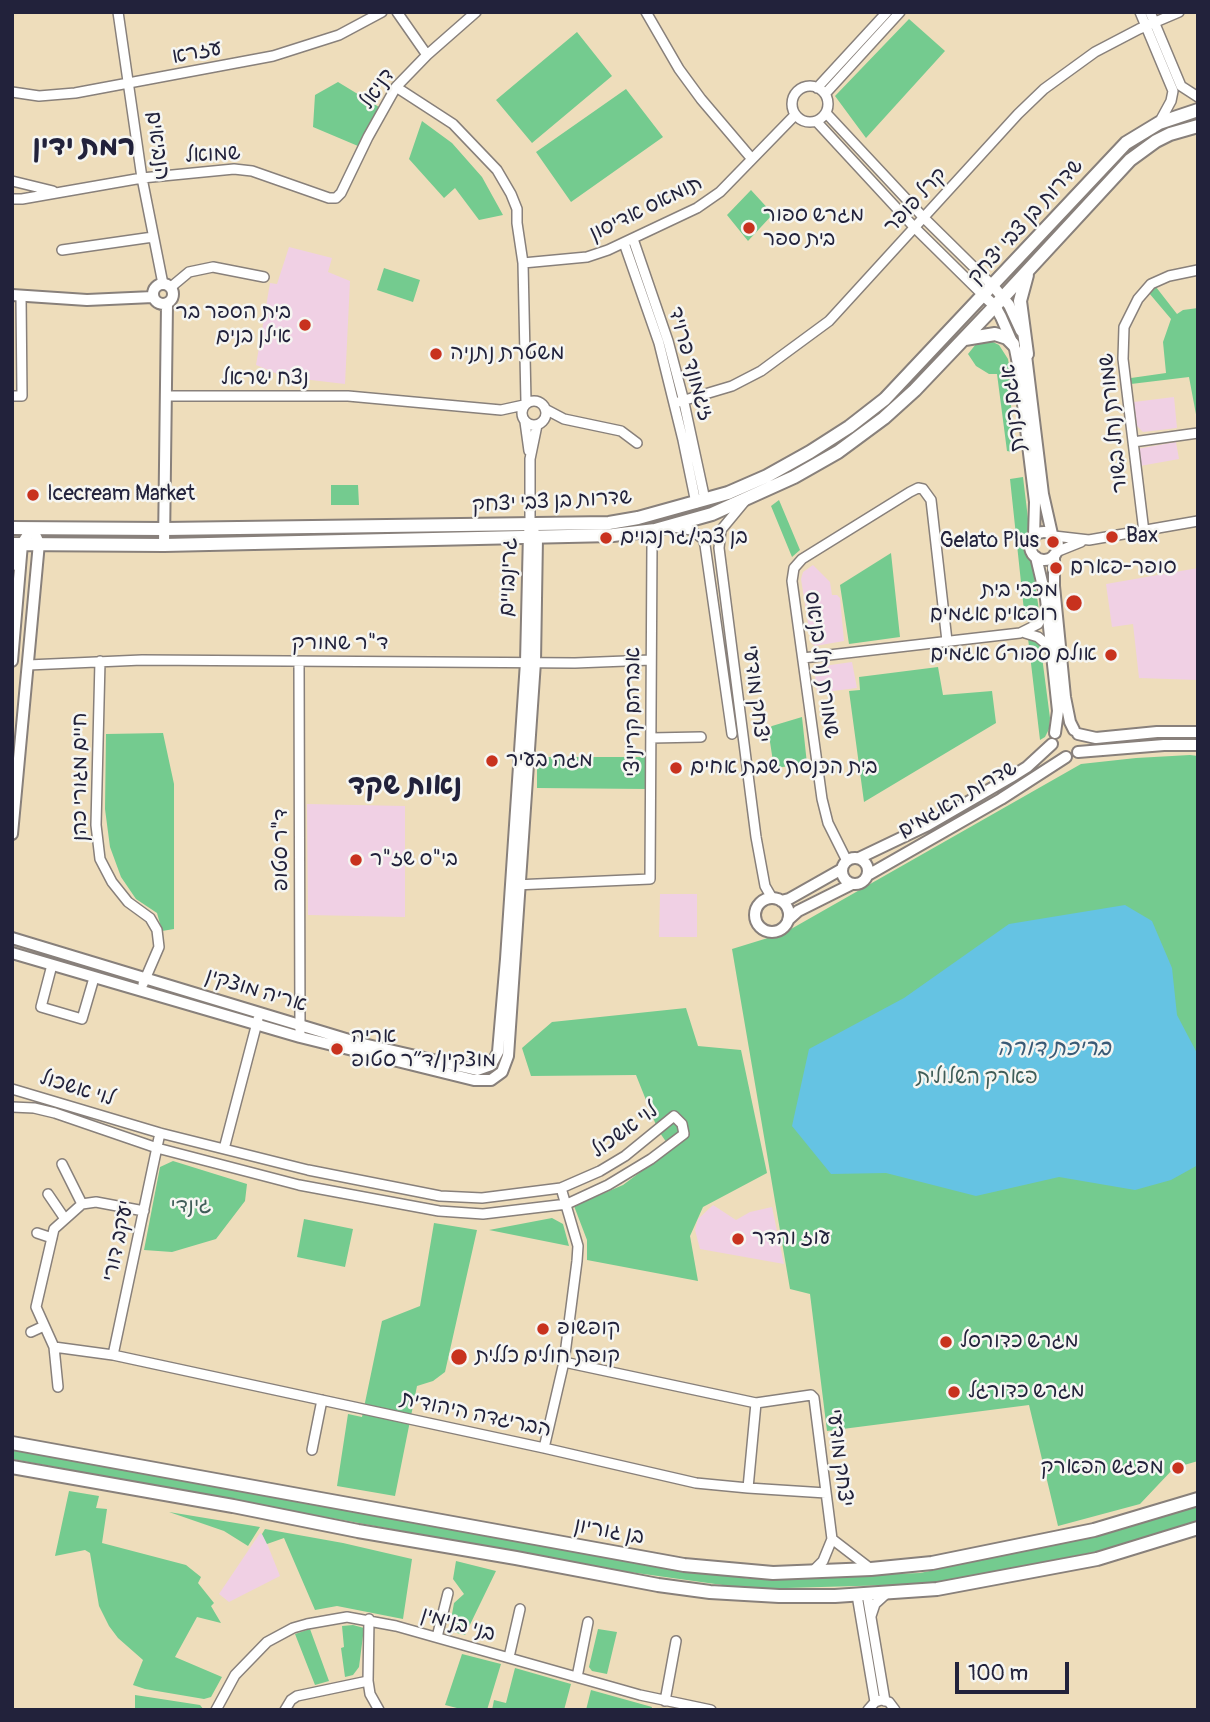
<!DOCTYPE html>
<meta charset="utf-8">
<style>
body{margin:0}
#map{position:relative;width:1210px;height:1722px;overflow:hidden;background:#edb;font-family:Pangolin,sans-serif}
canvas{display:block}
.frame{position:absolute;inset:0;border:14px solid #22223b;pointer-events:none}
.scale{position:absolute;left:955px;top:1662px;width:114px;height:32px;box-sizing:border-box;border:4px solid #22223b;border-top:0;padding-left:9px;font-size:21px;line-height:24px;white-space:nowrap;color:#22223b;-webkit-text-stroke:5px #f6f6f2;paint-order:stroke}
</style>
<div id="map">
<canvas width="1210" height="1722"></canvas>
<div class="frame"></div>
<div class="scale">100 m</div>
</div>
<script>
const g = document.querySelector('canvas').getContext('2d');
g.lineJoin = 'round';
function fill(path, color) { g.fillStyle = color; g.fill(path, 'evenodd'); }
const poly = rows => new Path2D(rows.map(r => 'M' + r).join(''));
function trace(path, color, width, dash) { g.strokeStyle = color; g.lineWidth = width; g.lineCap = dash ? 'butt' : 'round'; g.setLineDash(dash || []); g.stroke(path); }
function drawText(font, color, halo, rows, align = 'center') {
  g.font = font + ' Pangolin,"Playpen Sans Hebrew",sans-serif'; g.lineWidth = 5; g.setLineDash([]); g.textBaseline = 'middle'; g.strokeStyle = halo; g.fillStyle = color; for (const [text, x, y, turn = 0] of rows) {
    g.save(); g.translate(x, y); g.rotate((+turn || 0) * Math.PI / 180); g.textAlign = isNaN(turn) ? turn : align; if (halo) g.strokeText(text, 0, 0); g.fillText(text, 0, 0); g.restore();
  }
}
fill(poly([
 [289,247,332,258,328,272,350,281,345,384,285,377,256,365,270,283,277,284],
 [1174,397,1177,428,1143,432,1137,426,1134,402],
 [1176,442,1179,459,1140,466,1137,449],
 [813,565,830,582,832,595,837,595,840,598,844,641,815,646,811,643,801,579,803,572],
 [1198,568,1198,680,1139,678,1133,624,1112,627,1106,584],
 [852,662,857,688,817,693,815,675,816,670,823,666],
 [307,804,405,806,405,917,308,915],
 [660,894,697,894,697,937,659,937],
 [713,1205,736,1220,750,1212,772,1207,784,1264,700,1249,695,1230,698,1219],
 [260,1533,264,1536,280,1576,229,1602,219,1594]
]), '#f0d0e4');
fill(poly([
 [909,19,945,51,866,138,835,96],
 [577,32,612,76,532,143,496,100],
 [338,82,379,107,358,146,313,127,315,95],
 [626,89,663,137,571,202,536,152],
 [422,121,452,143,482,177,503,215,479,220,455,188,444,198,409,159],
 [751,190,773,214,748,241,727,215],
 [384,268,420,280,413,302,377,290],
 [1156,287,1177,314,1183,310,1198,308,1198,425,1189,377,1131,384,1131,378,1166,373,1163,342,1171,319,1149,293],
 [989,340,999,345,1008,359,1011,377,1008,382,1017,453,1007,451,997,374,989,374,976,366,968,354,976,344],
 [1023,477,1029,527,1025,540,1025,546,1033,568,1039,611,1036,615,1025,620,1010,479],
 [331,485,358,485,359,505,331,505],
 [779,500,800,550,792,557,771,506],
 [891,553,900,637,849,644,840,585],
 [1028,638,1037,641,1041,649,1050,718,1049,729,1045,737,1040,740],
 [938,667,943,695,992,691,996,723,864,802,849,691,860,690,859,677],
 [802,717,807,764,774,768,768,729,772,726],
 [163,733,174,784,174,929,162,931,157,913,136,899,121,877,110,847,105,809,106,734],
 [1190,755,1198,756,1198,1461,1174,1468,1140,1504,1058,1526,1029,1405,827,1431,810,1294,790,1289,732,949,784,933,1081,764,1136,758],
 [537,757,647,757,647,789,537,788],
 [686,1008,698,1046,741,1050,767,1173,703,1207,690,1236,698,1281,587,1260,587,1240,574,1206,623,1185,671,1149,658,1130,636,1075,531,1076,522,1048,552,1022],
 [173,1161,247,1184,245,1201,216,1239,172,1252,144,1250,160,1167],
 [552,1218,563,1224,569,1246,489,1230],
 [304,1219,353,1229,345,1267,297,1257],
 [434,1223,477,1230,445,1372,433,1381,417,1386,395,1496,337,1486,348,1414,362,1417,382,1321,420,1306],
 [12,1450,282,1497,628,1561,751,1579,920,1573,1089,1538,1198,1505,1198,1521,1099,1551,927,1584,751,1589,608,1569,12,1459],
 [69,1491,99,1496,96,1508,107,1509,102,1543,186,1565,201,1577,198,1583,214,1603,211,1606,221,1623,197,1617,175,1657,222,1677,211,1697,204,1699,145,1689,133,1685,143,1660,118,1638,109,1626,99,1606,90,1553,85,1550,55,1556],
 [169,1512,260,1527,248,1546,224,1531],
 [265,1529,343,1543,412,1559,403,1619,337,1606,315,1610,284,1538,267,1544,262,1534],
 [456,1561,496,1571,465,1635,453,1632,450,1625,454,1603,464,1594,453,1579],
 [353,1625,364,1628,359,1667,353,1675,345,1677,341,1648,344,1647,342,1626],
 [310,1629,329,1681,315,1685,295,1634],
 [598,1629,617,1632,607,1674,592,1671,589,1667],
 [462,1654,501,1664,487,1710,465,1710,445,1705],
 [515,1668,571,1684,564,1710,492,1710,494,1700,506,1703],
 [591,1690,652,1707,651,1710,586,1710],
 [135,1695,200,1705,204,1710,135,1710]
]), '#74cb8f');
fill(poly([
 [1125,905,1152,921,1172,968,1177,1015,1198,1055,1198,1165,1171,1180,1135,1190,1059,1177,976,1196,886,1173,831,1174,792,1126,809,1049,904,998,1009,924]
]), '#65c3e3');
const minor = poly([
 [118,12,142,178,163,284],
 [397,12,427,55],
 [646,12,679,69,701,99,752,159],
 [1140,12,1173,91,1171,101,1159,123],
 [1150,12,1181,86,1198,97],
 '792 104a18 18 0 1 1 36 0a18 18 0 1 1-36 0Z',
 [396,87,453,124,497,170,511,194,517,209,517,223,523,263,526,402],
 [817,88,887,12],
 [12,92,39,96,75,93,273,56,339,35,382,12],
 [825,94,900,12],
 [826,113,924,218,993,286],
 [816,121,915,228,984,296],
 [12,181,53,191],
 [12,199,22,199,142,178,234,169,252,171,329,198,336,198,341,193,368,137,396,87,427,55,476,12],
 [633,239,668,341,683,398,705,500],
 [624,243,659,343,683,440,696,503],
 [62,250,153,237],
 [523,263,587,257,608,250,697,208,720,192,795,115],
 [171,287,189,272,213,267,264,277],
 [12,396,22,396,21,296],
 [166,396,348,396,501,410,524,405],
 '522 413a12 12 0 1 1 24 0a12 12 0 1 1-24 0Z',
 [675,403,732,386,761,371,829,321,1018,114,1044,89,1095,52,1139,29,1179,12],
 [545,409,564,419,621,431,637,443],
 [525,422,529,451],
 [1133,442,1198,433],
 [745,501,721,530,719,548,756,837,765,886,772,898],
 [530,526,530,459,537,425],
 [673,527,691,530,703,539,705,545,732,734],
 [1144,532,1123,359,1124,327,1138,299,1151,284,1169,276,1198,270],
 [1054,536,1089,540,1198,521],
 [1056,552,1081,542],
 [1025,633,1038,637,1052,649],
 [803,658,1020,633,1038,624,1047,608],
 [100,661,96,825,100,859,112,882,128,902,150,918,157,930,159,947,143,984],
 [299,662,300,1032],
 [28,665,142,660,575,663,651,660],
 [651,738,701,737],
 [847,861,828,823,822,799,792,581,794,568,802,559,910,492,918,488,923,489,931,500,947,641],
 [515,885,650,879,652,544],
 [52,965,41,1007,82,1019,94,978],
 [12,1089,160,1133,308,1170,440,1196,482,1198,561,1188,600,1171,625,1156,674,1116,682,1124,684,1134,651,1159,608,1185,567,1204,483,1214,439,1211,299,1185,157,1148,55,1113,34,1108,12,1107],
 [224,1149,258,1019],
 [62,1164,82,1204],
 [48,1194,65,1219],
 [144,1211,96,1202,82,1204,54,1229,36,1307,54,1347,113,1355,544,1448,696,1483,748,1488,756,1403],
 [37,1233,52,1238],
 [31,1332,44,1326],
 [54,1347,58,1387],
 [113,1355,160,1133],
 [564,1362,756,1403,811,1395,814,1398,832,1539,823,1561,813,1571],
 [544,1448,564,1362,577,1261,578,1246,561,1188],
 [312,1450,322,1400],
 [748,1488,826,1493],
 [832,1539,871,1569],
 [867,1594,885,1701],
 [857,1595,875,1702],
 [871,1616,875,1604,887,1593],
 [369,1619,368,1681,370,1694,379,1710],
 [437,1637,448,1593],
 [509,1657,520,1609],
 [577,1677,588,1622],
 [665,1701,676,1641],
 [216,1710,235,1675,267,1642,293,1628,307,1624,347,1617,396,1626,640,1695,711,1710],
 [285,1710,291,1700,297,1696,368,1681],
 [868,1710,875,1702,881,1700,889,1702,895,1710]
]);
const tertiary = poly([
 '153 294a10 10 0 1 1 20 0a10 10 0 1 1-20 0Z',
 [993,286,1009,305,1021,331],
 [12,295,87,300,153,297],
 [984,296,995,306,1001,317,1015,349,1018,364,1035,502,1034,536],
 [1025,347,1043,494,1052,534],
 '1030 546a14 14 0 1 1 28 0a14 14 0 1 1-28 0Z',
 [164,545,167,304],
 [1054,555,1054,586,1065,697,1070,722,1074,730],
 [1036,557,1046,599,1058,711,1055,733],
 [12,661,22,544,32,528],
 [1078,734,1096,738,1157,732,1198,732],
 [1078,752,1164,745,1198,745],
 [12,834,39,543,32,528],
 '842 871a13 13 0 1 1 26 0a13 13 0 1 1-26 0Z',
 [859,858,928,825,1011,777,1027,767,1052,744],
 [868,875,1001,799,1066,757],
 '755 915a17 17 0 1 1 34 0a17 17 0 1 1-34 0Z',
 [781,901,789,899,842,869],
 [788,920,798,911,852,884],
 [12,938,359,1043,477,1070,491,1065,498,1052,506,959,526,662,529,532],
 [12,953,300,1037,474,1080,491,1080,502,1072,508,1056,535,662,537,538,533,531]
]);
const secondary = poly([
 [1027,275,1020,301,1027,354],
 [965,339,995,334,1007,338,1013,344],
 [12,528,164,529,609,523,638,518,728,493,767,476,810,452,849,427,885,399,1126,143,1159,123,1198,110],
 [12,544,164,545,613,535,655,530,712,514,794,477,838,452,884,418,915,390,995,306,1130,160,1156,141,1170,134,1198,126],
 [12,553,19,566],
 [12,1443,684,1565,773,1573,871,1569,932,1563,1094,1530,1198,1499],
 [12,1467,233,1506,358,1531,516,1558,658,1585,710,1592,779,1596,835,1596,937,1589,1097,1559,1198,1528]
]);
trace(minor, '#88807b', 12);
trace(tertiary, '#88807b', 14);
trace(secondary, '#88807b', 16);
trace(minor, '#fff', 9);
trace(tertiary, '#fff', 10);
trace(secondary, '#fff', 12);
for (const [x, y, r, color] of [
 [749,228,7,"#c8321e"],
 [305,325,7,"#c8321e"],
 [436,354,7,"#c8321e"],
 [33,495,7,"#c8321e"],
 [1112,537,7,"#c8321e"],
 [606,538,7,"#c8321e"],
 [1053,542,7,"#c8321e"],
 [1056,568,7,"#c8321e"],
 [1074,603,9,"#c8321e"],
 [1111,655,7,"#c8321e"],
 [492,761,7,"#c8321e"],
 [676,768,7,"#c8321e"],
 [356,860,7,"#c8321e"],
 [337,1049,7,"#c8321e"],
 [738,1239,7,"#c8321e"],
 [543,1329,7,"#c8321e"],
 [946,1342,7,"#c8321e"],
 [459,1357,9,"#c8321e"],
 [954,1392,7,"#c8321e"],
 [1178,1468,7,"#c8321e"]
]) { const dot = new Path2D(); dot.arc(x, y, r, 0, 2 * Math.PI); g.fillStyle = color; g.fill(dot); trace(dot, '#f6f6f2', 2.5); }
drawText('21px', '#22223b', '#f6f6f2', [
 ["עזרא",197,53,-11],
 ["דניאל",378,89,-55],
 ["הנביאים",157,146,82],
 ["שמואל",213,155,-3],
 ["קרל פופר",916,201,-47],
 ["תומאס אדיסון",646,209,-26],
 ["שדרות בן צבי יצחק",1026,222,-48],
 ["זיגמונד פרויד",690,364,74],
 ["נצח ישראל",265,379],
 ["אגם כנרת",1014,408,-97],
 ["שמורת נחל בשור",1114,423,-96],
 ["שדרות בן צבי יצחק",552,502,-3],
 ["גרינבויים",509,577,-88],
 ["ד\"ר שמורק",340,644],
 ["שמורת נחל בניאס",821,665,82],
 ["יצחק מודעי",755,694,83],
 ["אברהם קריניצי",634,712,-90],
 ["חיים מגורי כהן",81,777,-90],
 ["שדרות האגמים",958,800,-30],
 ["ד\"ר סטופ",282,850,-90],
 ["אריה מוצקין",256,991,17],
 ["לוי אשכול",77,1089,17],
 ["לוי אשכול",625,1131,-36],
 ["יעקב דורי",119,1241,-78],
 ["הבריגדה היהודית",476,1415,12],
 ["יצחק מודעי",839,1458,83],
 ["בן גוריון",609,1532,10],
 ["בני בנימין",458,1625,16]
]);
drawText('21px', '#22223b', '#f6f6f2', [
 ["מגרש ספור",763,216],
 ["בית ספר",763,240],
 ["בית הספר בר",291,313,"right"],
 ["אילן בנים",291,337,"right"],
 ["משטרת נתניה",450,354],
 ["Icecream Market",47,495],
 ["Bax",1126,537],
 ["בן צבי/גרנבוים",620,538],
 ["Gelato Plus",1039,542,"right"],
 ["סופר-פארם",1070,568],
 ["מכבי בית",1058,591,"right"],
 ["רופאים אגמים",1058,615,"right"],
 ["אולם ספורט אגמים",1097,655,"right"],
 ["מגה בעיר",506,761],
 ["בית הכנסת שבת אחים",690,768],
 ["בי\"ס שז\"ר",370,860],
 ["אריה",351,1037],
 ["מוצקין/ד״ר סטופ",351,1061],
 ["עוז והדר",752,1239],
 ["קופשופ",557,1329],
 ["מגרש כדורסל",960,1342],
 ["קופת חולים כללית",475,1357],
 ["מגרש כדורגל",968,1392],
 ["מפגש הפארק",1164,1468,"right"]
], 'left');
drawText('21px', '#3f5d58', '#f6f6f2', [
 ["פארק השלולית",977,1078],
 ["גינדי",191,1207]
]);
drawText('italic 23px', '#395a76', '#f6f6f2', [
 ["בריכת דורה",1054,1049]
]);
drawText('bold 28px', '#22223b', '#f6f6f2', [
 ["רמת ידין",84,148],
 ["נאות שקד",405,787]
]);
</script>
